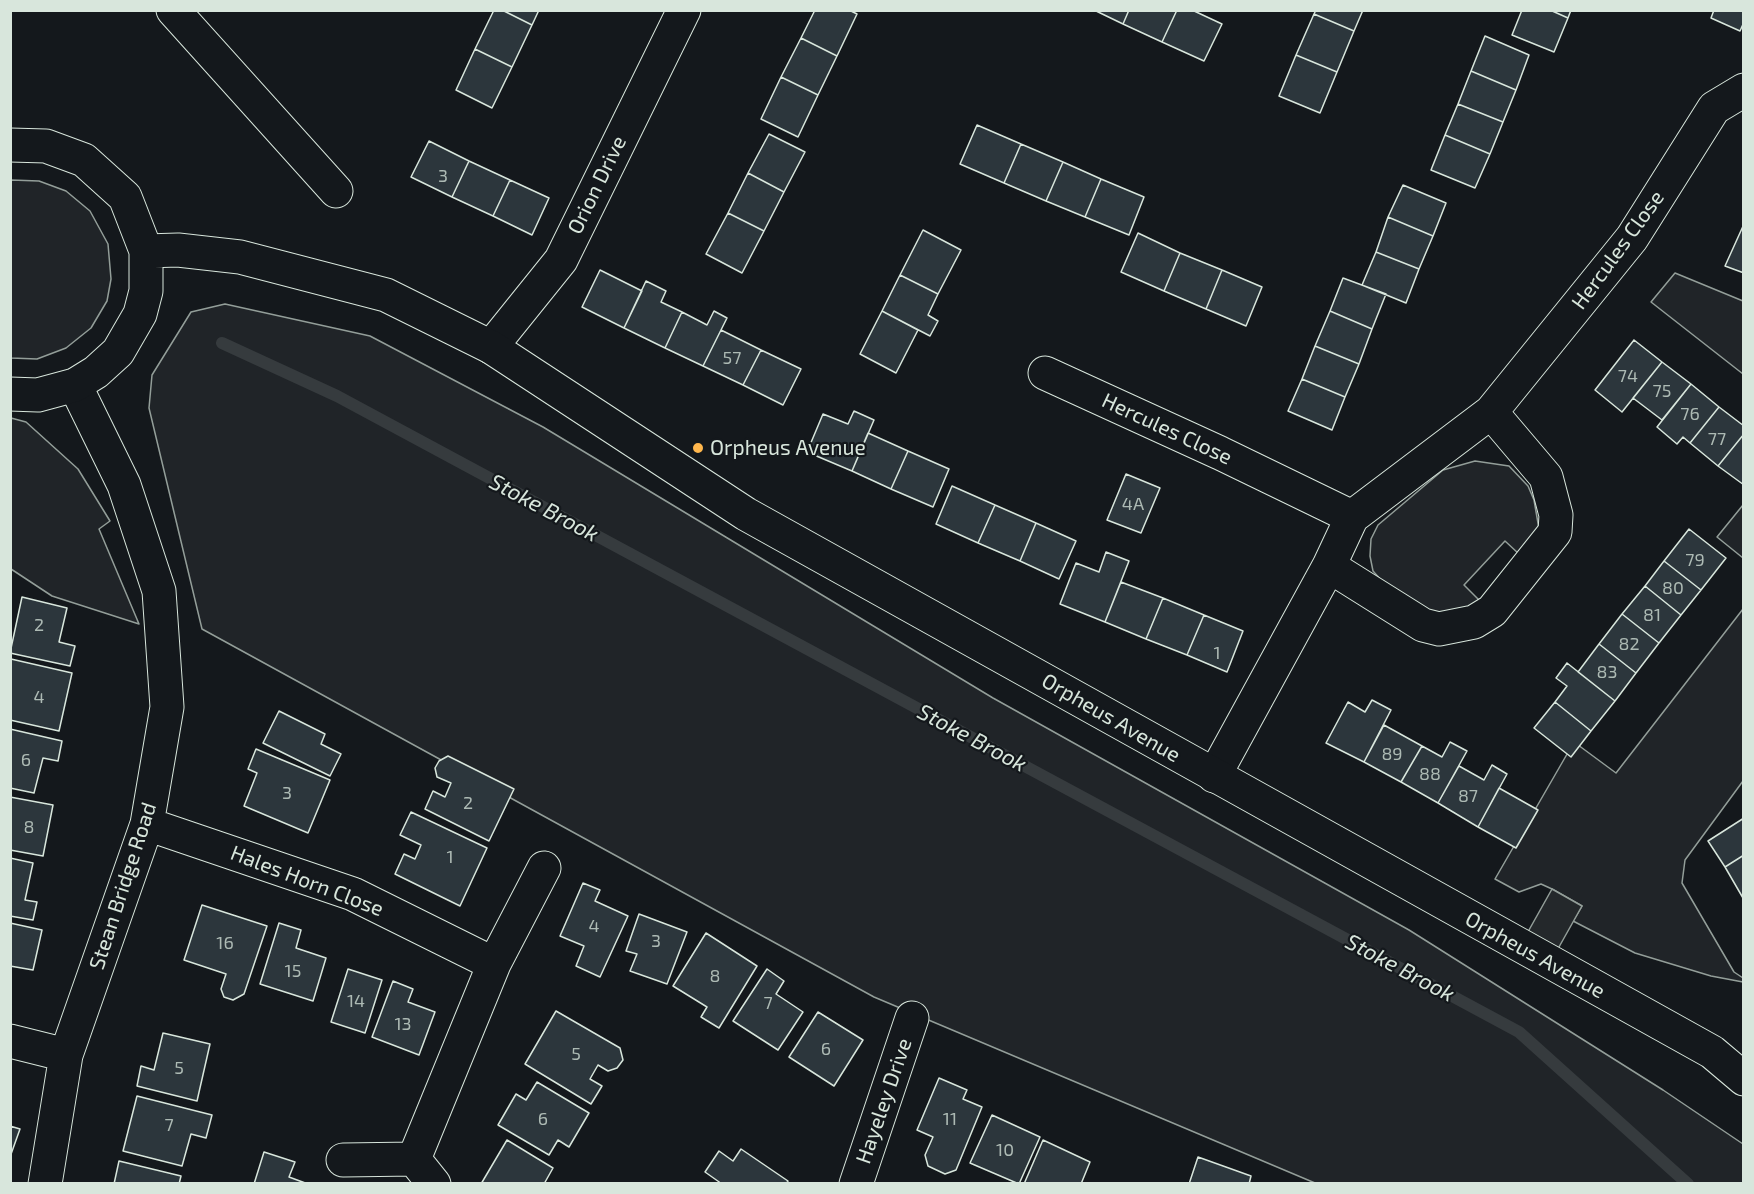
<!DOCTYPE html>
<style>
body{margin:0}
#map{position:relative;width:1754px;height:1194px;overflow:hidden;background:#14181c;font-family:"Exo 2",sans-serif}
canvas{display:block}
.frame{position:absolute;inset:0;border:12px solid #d8e6dc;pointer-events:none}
</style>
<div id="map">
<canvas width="1754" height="1194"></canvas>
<div class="frame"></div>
</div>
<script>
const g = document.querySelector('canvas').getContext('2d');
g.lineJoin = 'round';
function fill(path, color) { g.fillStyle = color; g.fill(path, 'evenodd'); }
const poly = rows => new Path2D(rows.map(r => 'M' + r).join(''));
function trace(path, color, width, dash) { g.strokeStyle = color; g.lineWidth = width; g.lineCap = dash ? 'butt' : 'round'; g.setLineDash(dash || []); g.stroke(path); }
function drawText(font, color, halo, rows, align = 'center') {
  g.font = font + ' "Exo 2",sans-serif'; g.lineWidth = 4.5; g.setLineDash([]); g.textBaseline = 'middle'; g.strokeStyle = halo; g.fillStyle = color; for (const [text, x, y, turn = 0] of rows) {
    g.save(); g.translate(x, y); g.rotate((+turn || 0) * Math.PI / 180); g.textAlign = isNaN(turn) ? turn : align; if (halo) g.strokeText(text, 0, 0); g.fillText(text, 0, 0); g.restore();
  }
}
const green = poly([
 [11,180,39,181,66,191,90,211,108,244,111,279,107,301,91,328,66,348,37,359,11,358,11,180],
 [1675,273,1743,301,1743,374,1651,302,1675,273],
 [225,304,370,336,543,427,993,698,1409,930,1663,1090,1743,1144,1743,1183,1315,1183,874,997,202,629,149,408,152,375,191,312,225,304],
 [11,418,26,422,78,469,110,521,99,529,139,624,52,596,11,569,11,418],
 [1475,461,1509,466,1528,486,1534,500,1539,529,1519,554,1505,541,1464,585,1480,601,1456,614,1427,613,1381,580,1373,571,1370,556,1371,539,1378,525,1443,470,1475,461],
 [1743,505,1743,558,1717,537,1743,505],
 [1743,609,1743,781,1685,860,1682,883,1734,972,1743,978,1743,982,1711,976,1635,953,1573,921,1582,906,1552,889,1541,884,1519,892,1495,879,1574,742,1616,773,1743,609]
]);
fill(green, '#202428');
trace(green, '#939e99', 1.5);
const parking = poly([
 [1552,889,1582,906,1550,963,1520,946,1552,889]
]);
fill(parking, '#24282b');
trace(parking, '#939e99', 1.5);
trace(poly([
 [222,343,337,396,1519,1032,1688,1184]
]), '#363b3e', 12);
const building = poly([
 [494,10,502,10,532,25,512,67,475,49,494,10],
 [502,10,539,10,532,25,502,10],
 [815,10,849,10,857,14,837,56,801,38,815,10],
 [1094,10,1129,10,1123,24,1094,10],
 [1129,10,1177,10,1162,42,1123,24,1129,10],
 [1177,10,1192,10,1222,24,1204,61,1162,42,1177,10],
 [1316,10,1363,10,1354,31,1314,14,1316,10],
 [1522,10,1550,10,1568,18,1554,52,1512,35,1522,10],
 [1550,10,1571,10,1568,18,1550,10],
 [1714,10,1744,10,1744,22,1740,31,1711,18,1714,10],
 [1314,14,1354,31,1337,72,1296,55,1314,14],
 [1485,36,1529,55,1516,90,1471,71,1485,36],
 [801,38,837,56,818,95,781,77,801,38],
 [475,49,512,67,492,108,456,90,475,49],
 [1296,55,1337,72,1320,113,1279,96,1296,55],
 [1471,71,1516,90,1503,122,1458,104,1471,71],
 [781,77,818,95,798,137,761,119,781,77],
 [1458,104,1503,122,1490,154,1445,135,1458,104],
 [977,125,1021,144,1004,183,960,164,977,125],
 [769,134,805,152,784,192,748,173,769,134],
 [1445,135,1490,154,1475,188,1431,170,1445,135],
 [429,141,469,161,452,197,411,177,429,141],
 [1021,144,1063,162,1046,201,1004,183,1021,144],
 [469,161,510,180,493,216,452,197,469,161],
 [1063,162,1101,179,1085,217,1046,201,1063,162],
 [748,173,784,192,764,231,728,213,748,173],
 [1101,179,1144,197,1129,235,1085,217,1101,179],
 [510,180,549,198,532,235,493,216,510,180],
 [1403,185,1446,203,1433,236,1388,217,1403,185],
 [728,213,764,231,742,273,706,254,728,213],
 [1388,217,1433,236,1419,269,1376,252,1388,217],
 [1744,224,1744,273,1725,266,1744,224],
 [923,230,961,250,938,294,900,275,923,230],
 [1138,233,1180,253,1164,291,1121,272,1138,233],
 [1376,252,1419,269,1406,303,1362,285,1376,252],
 [1180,253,1222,270,1206,309,1164,291,1180,253],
 [600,270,642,291,624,328,582,307,600,270],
 [1222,270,1262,287,1246,326,1206,309,1222,270],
 [900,275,938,294,928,315,938,321,930,336,882,311,900,275],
 [1343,278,1386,294,1372,329,1330,311,1343,278],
 [646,281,666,291,661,302,682,312,665,348,624,328,646,281],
 [714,311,727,318,703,366,665,348,682,312,707,325,714,311],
 [882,311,918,330,896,373,860,354,882,311],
 [1330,311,1372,329,1359,364,1315,346,1330,311],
 [721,330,761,350,743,385,703,366,721,330],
 [1634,340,1662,362,1622,412,1595,390,1634,340],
 [1315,346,1359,364,1345,397,1302,379,1315,346],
 [761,350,801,369,783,405,743,385,761,350],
 [1662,362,1691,384,1662,420,1633,398,1662,362],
 [1302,379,1345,397,1332,430,1288,411,1302,379],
 [1691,384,1719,407,1690,443,1683,437,1677,444,1657,427,1691,384],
 [1719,407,1744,426,1744,434,1718,466,1690,443,1719,407],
 [854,411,874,420,852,471,807,452,823,414,848,424,854,411],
 [868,433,908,451,891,489,852,471,868,433],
 [1744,434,1744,485,1718,466,1744,434],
 [908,451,949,469,933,507,891,489,908,451],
 [1126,474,1160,488,1141,533,1107,520,1126,474],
 [952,486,995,505,978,543,936,524,952,486],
 [995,505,1036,523,1020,561,978,543,995,505],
 [1036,523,1076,541,1059,579,1020,561,1036,523],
 [1689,529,1726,558,1701,590,1664,561,1689,529],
 [1106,552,1129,561,1105,622,1060,604,1076,563,1099,572,1106,552],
 [1664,561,1701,590,1681,615,1645,586,1664,561],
 [1121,582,1163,598,1146,639,1105,622,1121,582],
 [1645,586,1681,615,1659,643,1622,614,1645,586],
 [22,597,67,608,59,642,75,646,70,666,10,653,22,597],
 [1163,598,1204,615,1187,655,1146,639,1163,598],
 [1622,614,1659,643,1636,673,1599,644,1622,614],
 [1204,615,1243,631,1227,672,1187,655,1204,615],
 [1599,644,1636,673,1615,701,1578,672,1599,644],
 [11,659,72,673,59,731,10,720,11,659],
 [1567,663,1615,701,1591,731,1555,702,1567,686,1556,678,1567,663],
 [1372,700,1391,710,1364,762,1326,743,1348,702,1365,712,1372,700],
 [1555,702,1591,731,1571,757,1534,728,1555,702],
 [279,711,325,734,321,744,341,754,330,776,263,743,279,711],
 [1384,725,1422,746,1401,782,1364,762,1384,725],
 [10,729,62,741,58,761,43,758,34,793,10,788,10,729],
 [1450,742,1467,751,1438,803,1401,782,1422,746,1442,757,1450,742],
 [256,749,330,780,308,833,244,806,257,773,248,769,256,749],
 [448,756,514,789,489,841,425,809,433,791,445,797,451,783,437,777,435,768,439,761,448,756],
 [1492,765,1507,774,1478,827,1438,803,1459,766,1484,780,1492,765],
 [1499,788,1538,810,1516,848,1478,827,1499,788],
 [10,797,53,805,43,856,10,850,10,797],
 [411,812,487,848,460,906,395,874,404,854,415,859,421,845,400,835,411,812],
 [1744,818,1744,855,1725,867,1708,841,1744,818],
 [1744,855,1744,898,1743,898,1725,867,1744,855],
 [10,858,33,863,25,900,37,902,33,920,10,916,10,858],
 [583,883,600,890,595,901,628,916,600,977,576,966,584,946,560,936,583,883],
 [202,905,267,926,244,994,233,1000,224,997,221,989,226,974,184,960,202,905],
 [639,914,687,932,667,984,630,971,637,954,626,951,639,914],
 [10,923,42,930,33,970,10,966,10,923],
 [279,923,301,930,296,948,326,958,313,1001,260,984,279,923],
 [706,933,757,966,719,1028,701,1017,707,1007,673,986,706,933],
 [348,969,382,980,365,1033,331,1022,348,969],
 [767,969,784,981,776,994,803,1012,778,1050,733,1021,767,969],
 [393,981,413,989,408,1002,435,1012,419,1055,372,1037,393,981],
 [556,1011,620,1048,623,1060,617,1068,608,1071,598,1065,590,1079,602,1086,591,1104,525,1064,556,1011],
 [818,1012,863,1040,834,1086,789,1057,818,1012],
 [163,1033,210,1044,197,1101,137,1086,141,1066,154,1070,163,1033],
 [939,1078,967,1090,963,1099,982,1107,956,1170,945,1174,928,1166,925,1155,933,1137,917,1130,939,1078],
 [537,1082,589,1113,569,1147,558,1140,549,1155,498,1125,516,1094,526,1100,537,1082],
 [137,1096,212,1115,206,1138,191,1134,182,1166,123,1151,137,1096],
 [992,1115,1040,1137,1019,1184,970,1163,992,1115],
 [10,1126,20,1129,10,1157,10,1126],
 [507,1140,553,1168,544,1184,481,1184,507,1140],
 [1043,1140,1090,1162,1081,1184,1024,1184,1043,1140],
 [741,1149,788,1181,786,1184,722,1184,705,1172,719,1151,733,1161,741,1149],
 [264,1152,295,1162,289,1177,308,1184,254,1184,264,1152],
 [1198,1157,1251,1176,1249,1184,1189,1184,1198,1157],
 [119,1161,181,1176,179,1184,114,1184,119,1161]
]);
fill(building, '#2c363c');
trace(building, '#d8e6dc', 1.5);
const minor = poly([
 [173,10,336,191],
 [491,347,561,260,684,10],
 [1045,373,1220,453,1352,517],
 [1329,566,1423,625,1439,629,1474,622,1492,611,1555,532,1556,515,1546,477,1491,412],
 [1214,776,1329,566,1352,517,1491,412,1632,238,1714,108,1744,90],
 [147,824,353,894,494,964],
 [10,1041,66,1055],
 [414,1159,434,1184],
 [343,1160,414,1159,494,964,544,868],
 [45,1184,66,1055,147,824,167,707,159,591,124,485,75,385],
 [856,1184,912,1018]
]);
const tertiary = poly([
 [10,145,46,146,84,160,125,197,146,251,146,291,140,314,118,352,96,372,75,385,38,395,10,394],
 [146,251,178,250,240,257,386,295,491,347,746,514,1712,1052,1744,1079]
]);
trace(minor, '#d8e6dc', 35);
trace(tertiary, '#d8e6dc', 35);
trace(minor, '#14181c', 33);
trace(tertiary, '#14181c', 33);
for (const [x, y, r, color] of [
 [698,448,6,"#ffb74d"]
]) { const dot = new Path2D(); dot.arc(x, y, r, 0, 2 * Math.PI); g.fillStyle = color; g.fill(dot); trace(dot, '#14181c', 2); }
drawText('18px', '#adbab4', null, [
 ["3",443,176],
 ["57",732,358],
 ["74",1628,376],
 ["75",1662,391],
 ["76",1690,414],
 ["77",1717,439],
 ["4A",1133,504],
 ["79",1695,560],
 ["80",1673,588],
 ["81",1652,615],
 ["2",39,625],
 ["82",1629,644],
 ["1",1217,653],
 ["83",1607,672],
 ["4",39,697],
 ["89",1392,754],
 ["6",26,760],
 ["88",1430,774],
 ["3",287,793],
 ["87",1468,796],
 ["2",468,803],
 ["8",29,827],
 ["1",450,857],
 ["4",594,926],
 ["3",656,941],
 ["16",225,943],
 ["15",293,971],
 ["8",715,976],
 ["14",356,1001],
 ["7",768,1003],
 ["13",403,1024],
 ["6",826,1049],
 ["5",576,1054],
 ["5",179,1068],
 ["6",543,1119],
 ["11",950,1119],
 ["7",169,1125],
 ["10",1005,1150]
]);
drawText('21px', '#d8e6dc', '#14181c', [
 ["Orion Drive",597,185,-64],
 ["Hercules Close",1618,250,-54],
 ["Hercules Close",1167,429,25],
 ["Orpheus Avenue",1111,718,30],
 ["Hales Horn Close",307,881,21],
 ["Stean Bridge Road",123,886,-72],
 ["Orpheus Avenue",1535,955,29],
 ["Hayeley Drive",884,1101,-71]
]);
drawText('21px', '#d8e6dc', '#14181c', [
 ["Orpheus Avenue",710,448]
], 'left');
drawText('italic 22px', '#d8e6dc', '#14181c', [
 ["Stoke Brook",544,508,28],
 ["Stoke Brook",972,738,28],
 ["Stoke Brook",1400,968,28]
]);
</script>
